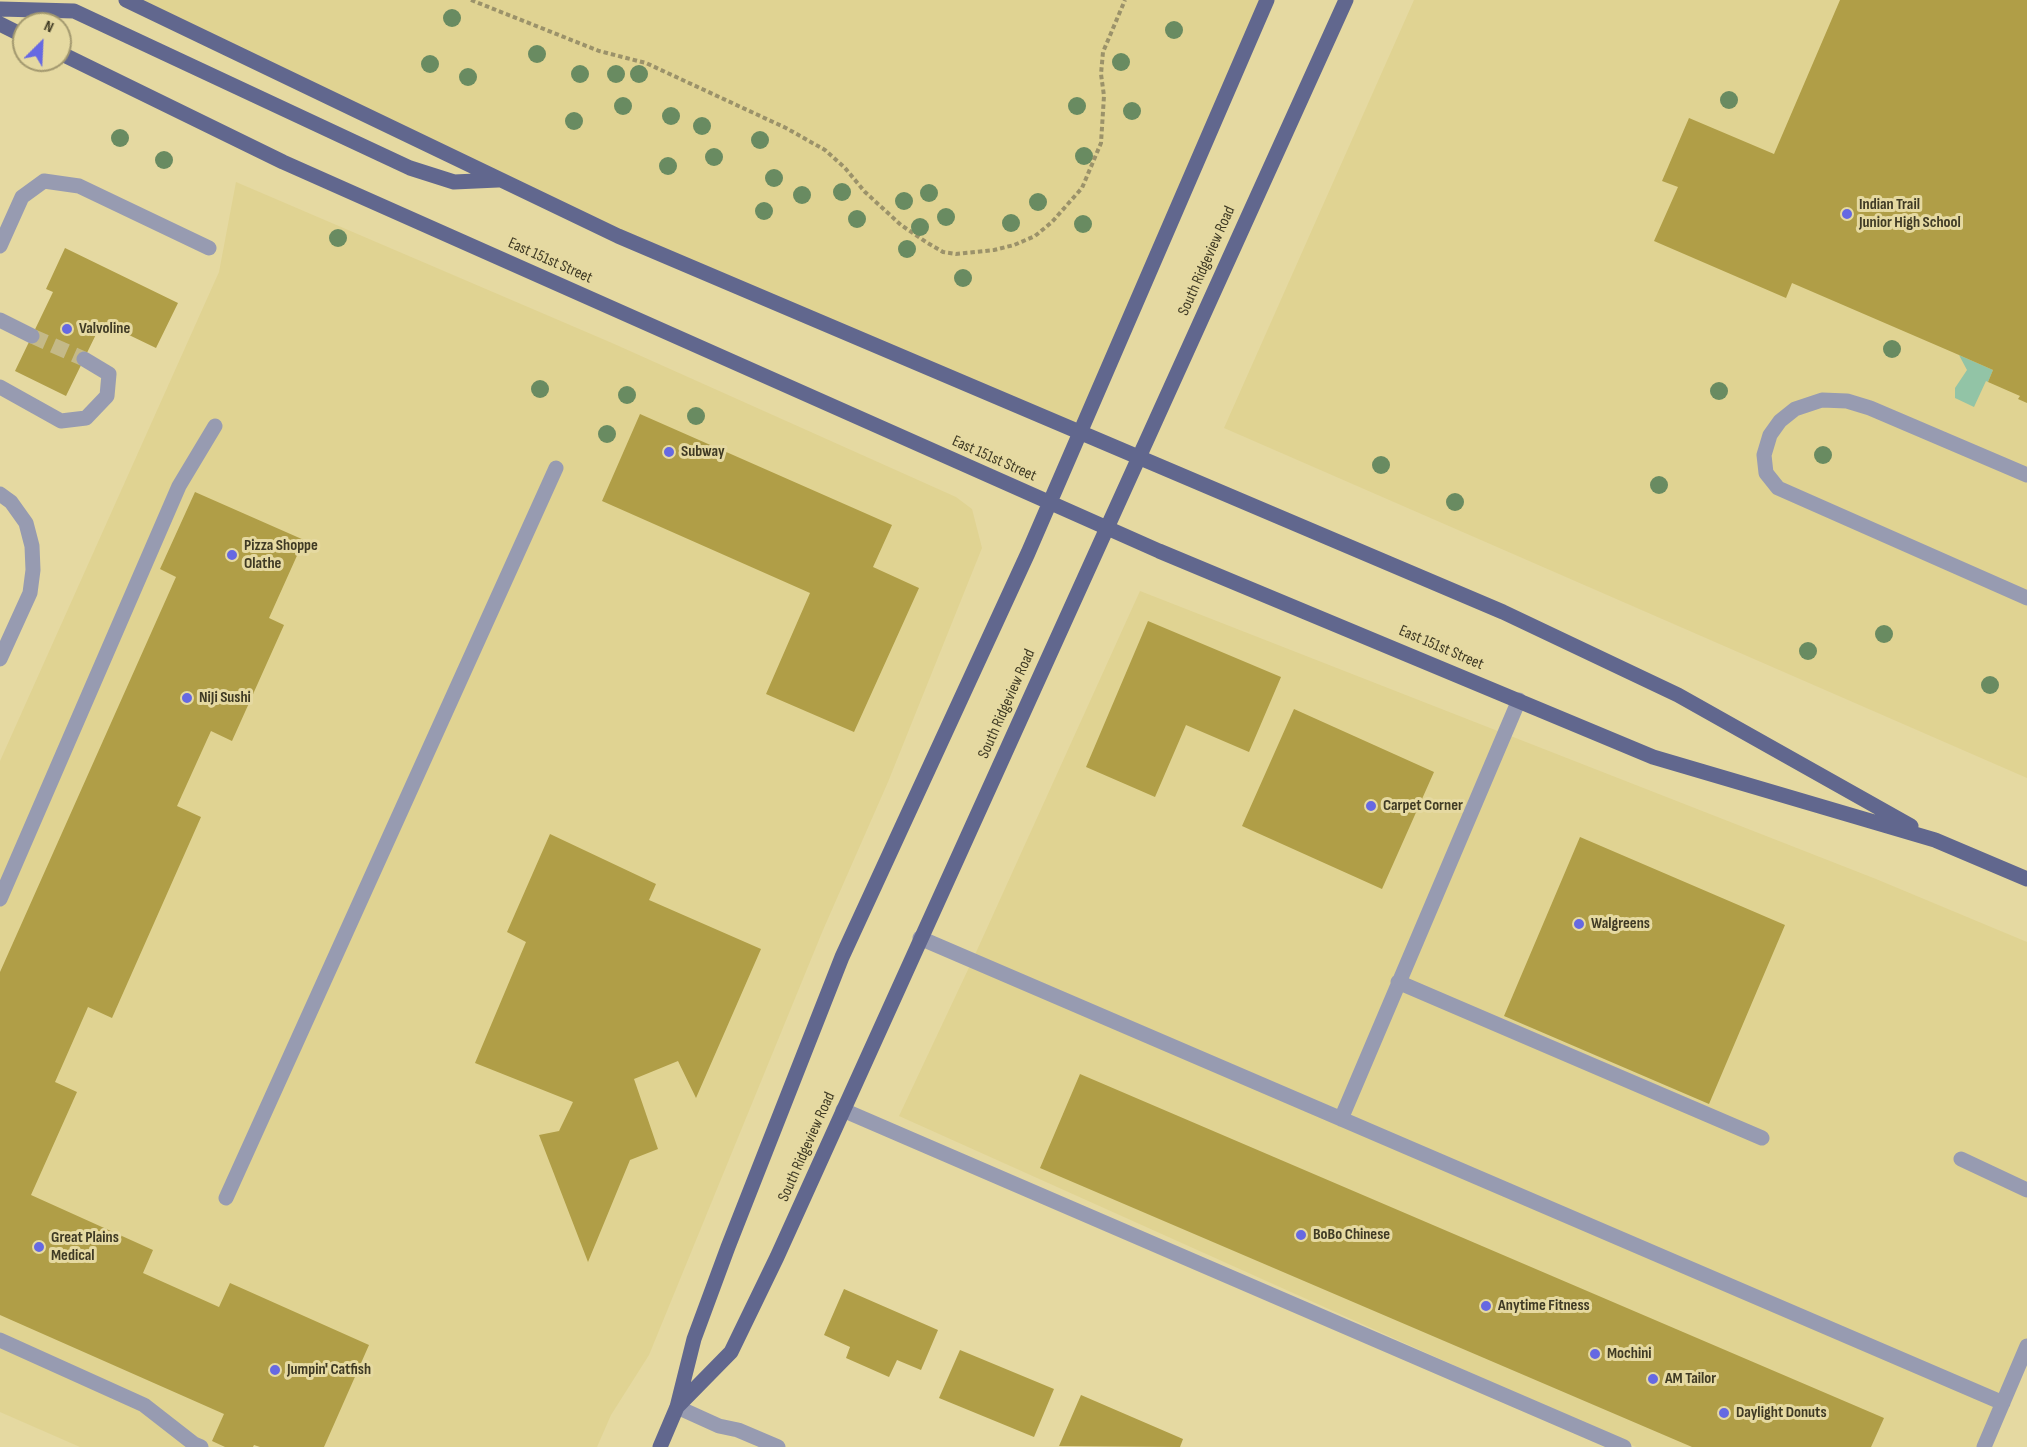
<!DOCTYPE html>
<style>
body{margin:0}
#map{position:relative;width:2027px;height:1447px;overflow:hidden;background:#e5d9a1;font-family:"Sofia Sans Condensed",sans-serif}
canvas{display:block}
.north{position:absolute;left:12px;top:12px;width:60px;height:60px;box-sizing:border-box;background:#e5d9a1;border:2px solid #a3996f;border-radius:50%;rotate:24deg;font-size:16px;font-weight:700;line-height:24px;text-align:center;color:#3f3a24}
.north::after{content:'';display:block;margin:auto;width:21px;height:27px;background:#6669e2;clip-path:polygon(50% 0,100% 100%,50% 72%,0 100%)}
</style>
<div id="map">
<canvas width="2027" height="1447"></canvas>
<div class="north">N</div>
</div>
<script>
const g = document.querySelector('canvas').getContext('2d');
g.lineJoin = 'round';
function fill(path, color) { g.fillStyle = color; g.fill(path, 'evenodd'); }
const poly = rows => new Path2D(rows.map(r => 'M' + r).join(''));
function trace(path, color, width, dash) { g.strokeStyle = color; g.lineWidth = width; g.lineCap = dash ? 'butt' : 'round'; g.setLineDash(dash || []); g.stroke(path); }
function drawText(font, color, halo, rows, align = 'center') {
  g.font = font + ' "Sofia Sans Condensed",sans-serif'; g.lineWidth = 6; g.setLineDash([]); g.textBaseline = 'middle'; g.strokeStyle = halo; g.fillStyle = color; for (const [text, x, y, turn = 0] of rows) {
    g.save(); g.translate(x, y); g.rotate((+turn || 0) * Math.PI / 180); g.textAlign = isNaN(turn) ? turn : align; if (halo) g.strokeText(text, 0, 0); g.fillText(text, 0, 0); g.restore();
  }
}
fill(poly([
 [126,0,1267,0,1080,432,618,236],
 [1414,0,2027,0,2027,778,1224,428],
 [236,182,612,343,956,497,972,509,982,548,888,782,823,930,649,1355,611,1415,597,1447,80,1447,0,1412,0,761,219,272],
 [1140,591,1876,879,2027,942,2027,1346,1984,1447,1636,1447,899,1116,973,959]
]), '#e0d392');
fill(poly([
 [1959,355,1993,370,1988,382,1986,381,1974,407,1955,398,1955,388,1967,370]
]), '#92c4a6');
fill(poly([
 [1840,0,2027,0,2027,403,2018,399,2020,396,1988,382,1993,370,1959,355,1792,283,1786,298,1654,241,1678,187,1662,181,1689,118,1774,154],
 [65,248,178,303,156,348,102,322,66,396,15,371,53,292,46,289],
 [640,414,892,525,873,567,919,588,854,732,766,694,810,593,602,501],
 [195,492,304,540,269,618,284,625,232,741,211,731,177,806,201,817,112,1018,88,1007,55,1082,77,1092,31,1195,153,1250,143,1273,219,1307,230,1283,369,1345,324,1447,260,1447,254,1445,253,1447,225,1447,212,1441,224,1414,0,1315,0,972,176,577,160,569],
 [1148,621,1281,677,1249,752,1186,725,1155,797,1086,767],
 [1294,709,1434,772,1382,889,1242,826],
 [550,834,656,884,649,900,761,949,696,1098,678,1061,634,1079,658,1149,630,1160,588,1262,539,1135,559,1131,573,1102,475,1063,526,942,507,932],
 [1580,837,1785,925,1709,1104,1504,1016],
 [1080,1074,1884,1418,1871,1447,1692,1447,1040,1168],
 [844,1289,938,1330,921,1370,897,1360,889,1377,846,1358,850,1347,824,1335],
 [960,1350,1054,1389,1034,1437,939,1398],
 [1081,1395,1183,1439,1180,1447,1059,1446]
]), '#b09e47');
trace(poly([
 [32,336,84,359]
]), '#c4b988', 15, [15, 8]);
trace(poly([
 [471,0,599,51,646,63,786,128,825,150,845,168,865,192,901,225,926,242,943,252,956,254,994,250,1014,245,1035,236,1052,222,1082,188,1101,143,1104,96,1101,74,1103,52,1125,0]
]), '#9b926a', 4, [4.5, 3]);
trace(poly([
 [0,246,22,197,44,181,79,186,209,248],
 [0,320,32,336],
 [0,387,61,421,86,418,107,396,109,374,84,359],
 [2027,475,1870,408,1847,401,1822,400,1795,409,1780,421,1770,435,1764,455,1766,473,1778,488,2027,598],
 [0,494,11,502,26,523,32,546,33,570,30,593,0,659],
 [0,899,179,486,215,426],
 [920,938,2003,1403],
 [1398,982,1762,1138],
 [843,1110,1624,1447],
 [1341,1119,1519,700],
 [1961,1159,2027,1190],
 [226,1198,556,468],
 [0,1340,144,1405,194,1444,201,1447],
 [677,1407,719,1426,738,1430,778,1447],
 [1984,1447,2027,1346]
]), '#979bb1', 15);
trace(poly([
 [126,0,618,236,1503,612,1678,695,1911,826],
 [0,9,74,11,410,168,454,182,498,180],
 [0,24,24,36],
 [60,53,283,162,1159,551,1653,757,1935,840,2027,879],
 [677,1407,731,1352,777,1257,1346,0],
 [660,1447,677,1407,694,1339,728,1247,842,957,1028,553,1267,0]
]), '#61678e', 15);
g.fillStyle = '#698b61';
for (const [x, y] of [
 [452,18],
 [1174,30],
 [537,54],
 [1121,62],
 [430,64],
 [580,74],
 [616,74],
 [639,74],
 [468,77],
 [1729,100],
 [623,106],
 [1077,106],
 [1132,111],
 [671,116],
 [574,121],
 [702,126],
 [120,138],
 [760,140],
 [1084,156],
 [714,157],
 [164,160],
 [668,166],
 [774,178],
 [842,192],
 [929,193],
 [802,195],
 [904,201],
 [1038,202],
 [764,211],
 [946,217],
 [857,219],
 [1011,223],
 [1083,224],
 [920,227],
 [338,238],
 [907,249],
 [963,278],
 [1892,349],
 [540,389],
 [1719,391],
 [627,395],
 [696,416],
 [607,434],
 [1823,455],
 [1381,465],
 [1659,485],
 [1455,502],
 [1884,634],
 [1808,651],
 [1990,685]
]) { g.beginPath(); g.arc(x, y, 9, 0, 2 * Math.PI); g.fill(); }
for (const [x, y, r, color] of [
 [1847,214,6,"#6669e2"],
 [67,329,6,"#6669e2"],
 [669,452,6,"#6669e2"],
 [232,555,6,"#6669e2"],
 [187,698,6,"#6669e2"],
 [1371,806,6,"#6669e2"],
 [1579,924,6,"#6669e2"],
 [1301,1235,6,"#6669e2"],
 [39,1247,6,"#6669e2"],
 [1486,1306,6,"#6669e2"],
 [1595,1354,6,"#6669e2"],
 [275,1370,6,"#6669e2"],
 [1653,1379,6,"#6669e2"],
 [1724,1413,6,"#6669e2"]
]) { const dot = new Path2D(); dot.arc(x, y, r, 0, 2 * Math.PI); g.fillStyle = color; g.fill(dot); trace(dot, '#e5d9a1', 2); }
drawText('bold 16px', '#3f3a24', '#e5d9a1', [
 ["Indian Trail",1859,205],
 ["Junior High School",1859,223],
 ["Valvoline",79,329],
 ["Subway",681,452],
 ["Pizza Shoppe",244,546],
 ["Olathe",244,564],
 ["NiJi Sushi",199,698],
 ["Carpet Corner",1383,806],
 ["Walgreens",1591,924],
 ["BoBo Chinese",1313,1235],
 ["Great Plains",51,1238],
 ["Medical",51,1256],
 ["Anytime Fitness",1498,1306],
 ["Mochini",1607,1354],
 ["Jumpin' Catfish",287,1370],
 ["AM Tailor",1665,1379],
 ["Daylight Donuts",1736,1413]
], 'left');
drawText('16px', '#3f3a24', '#e5d9a1', [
 ["East 151st Street",550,261,24],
 ["South Ridgeview Road",1207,261,-66],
 ["East 151st Street",994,459,24],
 ["East 151st Street",1441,648,23],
 ["South Ridgeview Road",1007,704,-66],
 ["South Ridgeview Road",807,1147,-66]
]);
</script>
